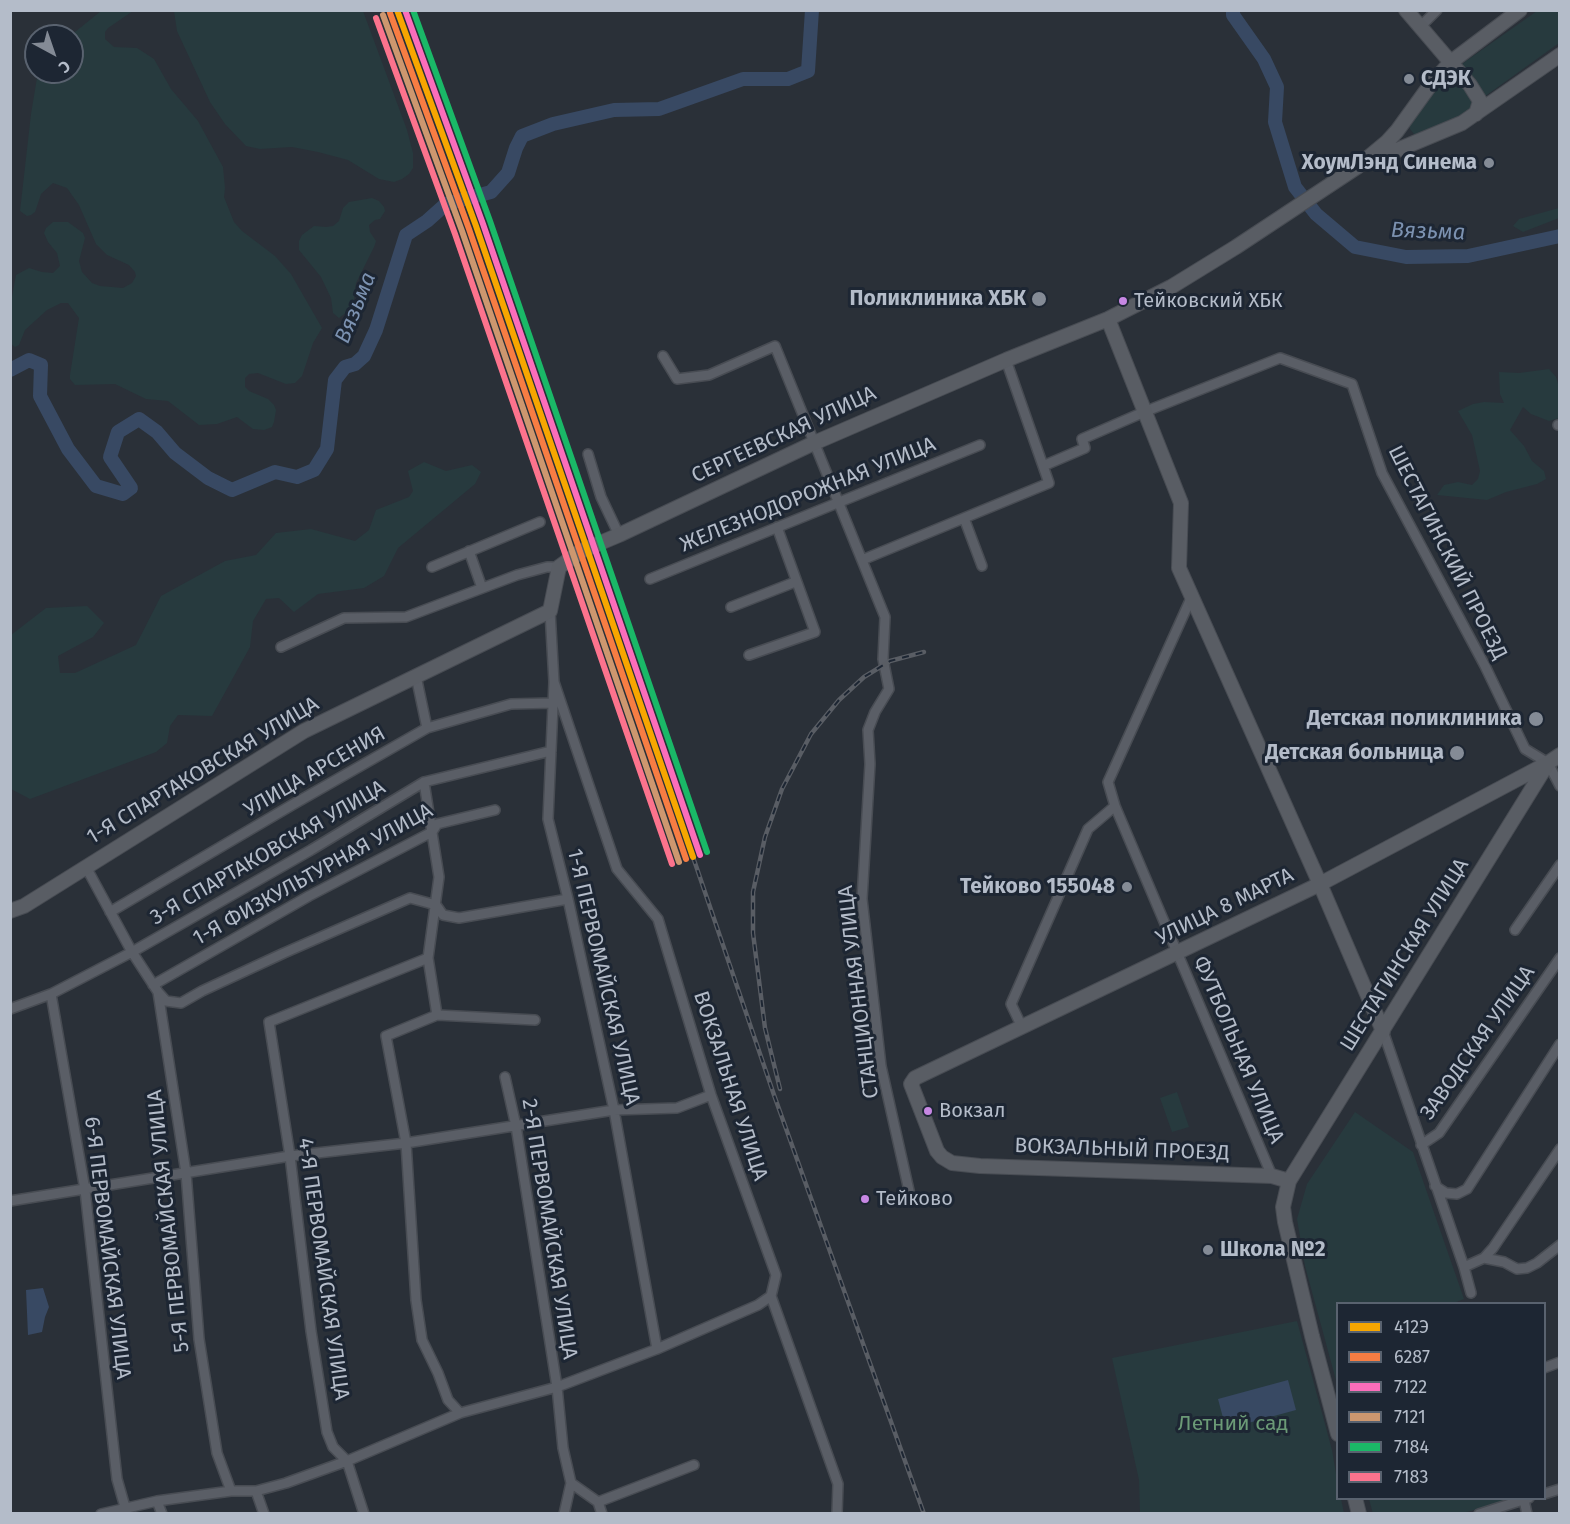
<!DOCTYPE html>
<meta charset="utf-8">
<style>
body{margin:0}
#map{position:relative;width:1570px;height:1524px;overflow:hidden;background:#2a3038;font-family:"Fira Sans",sans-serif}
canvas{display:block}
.frame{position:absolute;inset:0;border:12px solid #b4bcc9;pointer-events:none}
.legend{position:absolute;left:1336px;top:1302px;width:210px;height:198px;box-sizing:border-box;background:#1d2633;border:2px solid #59626f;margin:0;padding:8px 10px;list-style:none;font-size:18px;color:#b4bcc9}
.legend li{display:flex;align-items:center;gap:12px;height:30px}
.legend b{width:30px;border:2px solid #59626f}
.north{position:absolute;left:24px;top:24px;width:60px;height:60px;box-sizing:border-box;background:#1d2633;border:2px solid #59626f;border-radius:50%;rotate:140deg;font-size:16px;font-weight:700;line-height:24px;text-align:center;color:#b4bcc9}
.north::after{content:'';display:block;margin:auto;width:21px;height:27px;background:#848b96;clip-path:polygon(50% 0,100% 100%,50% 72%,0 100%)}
</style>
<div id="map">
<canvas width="1570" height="1524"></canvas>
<div class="frame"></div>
<ul class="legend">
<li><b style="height:8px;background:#f7a600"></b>412Э</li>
<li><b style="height:8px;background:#f77d43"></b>6287</li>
<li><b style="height:8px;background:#fb6dba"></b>7122</li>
<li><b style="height:8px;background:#cd976f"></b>7121</li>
<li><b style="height:8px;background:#1ab867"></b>7184</li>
<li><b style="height:8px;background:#fc738d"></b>7183</li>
</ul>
<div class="north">С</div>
</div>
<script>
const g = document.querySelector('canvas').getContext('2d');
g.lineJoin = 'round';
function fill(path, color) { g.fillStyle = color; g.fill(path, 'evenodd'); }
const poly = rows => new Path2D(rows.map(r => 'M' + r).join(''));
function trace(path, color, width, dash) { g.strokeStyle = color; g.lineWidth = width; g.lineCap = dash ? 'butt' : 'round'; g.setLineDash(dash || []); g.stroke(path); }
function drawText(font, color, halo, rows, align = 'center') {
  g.font = font + ' "Fira Sans",sans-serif'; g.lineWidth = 6; g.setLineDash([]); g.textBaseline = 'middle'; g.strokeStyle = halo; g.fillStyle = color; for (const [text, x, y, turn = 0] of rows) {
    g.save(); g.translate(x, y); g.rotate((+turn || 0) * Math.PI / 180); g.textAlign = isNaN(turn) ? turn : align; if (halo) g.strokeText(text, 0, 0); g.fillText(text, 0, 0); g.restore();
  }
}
fill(poly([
 [101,11,133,11,108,28,105,32,105,39,114,47,137,48,154,59,171,89,198,121,223,167,225,188,224,197,234,222,242,231,275,256,291,274,322,328,313,343,302,376,295,383,286,384,258,373,249,374,245,378,245,387,249,391,268,399,274,405,276,410,274,422,272,427,264,430,253,429,237,417,217,424,199,425,168,401,146,399,115,384,75,385,70,379,70,375,79,318,68,303,61,303,47,310,25,330,19,345,15,347,11,344,11,302,16,275,29,268,42,272,53,273,60,266,57,253,48,242,44,233,46,228,53,222,68,222,83,233,85,238,79,261,82,272,92,283,100,286,123,288,132,283,136,276,135,272,129,265,107,255,96,244,79,205,67,188,53,183,41,194,35,212,31,215,27,216,20,211,31,114,38,72,72,72,72,36,70,36],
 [174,11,363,11,407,130,413,153,413,168,409,174,402,179,394,182,379,179,348,160,318,152,292,147,260,149,246,146,225,124,210,102,177,31],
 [1537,11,1559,11,1559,43,1484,97,1459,66],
 [1453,73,1477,99,1473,109,1438,127,1420,135,1414,134,1410,129,1410,124,1420,108],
 [372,198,379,201,384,207,385,211,380,219,375,220,369,225,370,232,376,241,374,247,356,283,354,300,347,312,339,318,333,313,331,298,321,277,299,250,299,241,302,235,314,226,326,227,333,226,339,221,343,208,349,202],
 [1559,208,1559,218,1523,232,1513,226,1519,219],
 [1549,369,1556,377,1559,387,1559,418,1549,421,1531,414,1523,407,1510,430,1524,446,1532,461,1544,471,1546,479,1537,484,1506,492,1487,500,1437,495,1444,485,1458,482,1472,485,1478,479,1480,471,1472,435,1458,411,1473,404,1484,402,1504,403,1500,394,1499,372,1519,373],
 [424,462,446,471,472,465,481,472,475,484,398,548,384,576,364,588,318,594,294,612,279,598,266,599,253,621,250,647,212,716,178,715,170,726,167,743,156,752,30,799,11,789,11,635,46,608,87,606,104,623,93,637,58,656,60,673,75,673,136,645,161,596,225,561,256,555,276,533,311,529,355,541,369,530,376,510,409,497,413,491,408,471],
 [1177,1092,1189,1127,1172,1132,1160,1098],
 [1355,1112,1413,1152,1464,1299,1451,1304,1338,1304,1337,1384,1305,1266,1297,1219,1307,1184],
 [1297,1321,1332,1450,1337,1480,1338,1498,1341,1499,1344,1513,1140,1513,1139,1480,1112,1358],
 [1369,1499,1515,1499,1463,1513,1373,1514]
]), '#273a3e');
fill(poly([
 [43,1288,49,1307,45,1317,42,1332,28,1335,26,1290],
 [1288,1380,1296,1410,1226,1429,1218,1399]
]), '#384963');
trace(poly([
 [1233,10,1233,15,1264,59,1277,87,1275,122,1295,187,1316,214,1355,247,1406,257,1468,256,1560,236],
 [10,370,29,360,41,365,40,396,68,449,96,486,123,494,131,488,110,457,118,432,139,419,157,432,175,453,208,478,232,490,275,472,297,477,314,470,327,449,335,380,345,367,355,364,364,356,376,330,406,235,427,221,446,204,491,192,508,173,516,148,522,136,553,124,614,110,659,109,743,79,788,79,808,71,812,10]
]), '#384963', 14);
const street = poly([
 [1420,27,1437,10],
 [663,356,677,379,709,375,775,346,885,617,883,659,889,689,875,712,868,730,870,764,862,899,881,1066,910,1195],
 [1558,425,1560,425],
 [588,454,601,497,619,535],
 [1043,466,1085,448,1082,439,1144,412,1280,358,1352,384,1382,473,1485,666,1525,749,1548,763,1560,786],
 [964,518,982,566],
 [469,551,482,588],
 [862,560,1049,483,1006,360],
 [432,567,540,522],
 [650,579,980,445],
 [731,607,795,582],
 [550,611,554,682,548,819,568,899,614,1110,657,1349],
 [281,647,344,618,406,617,517,575,547,567,559,567],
 [749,655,815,632,777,527],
 [416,676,427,728],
 [554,682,617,869,658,919,711,1095,776,1275,771,1296,838,1484,837,1514],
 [424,782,439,877,428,958,437,1015],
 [1115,806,1272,1176],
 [86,867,132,952,158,992,186,1173,199,1339,217,1453,231,1491],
 [110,912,292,805,427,728,511,704,553,703],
 [1515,930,1560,865],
 [153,985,309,896,432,832,437,824,495,810],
 [158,992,166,1001,181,1003,202,991,284,953,410,898,436,905,443,915,459,918,568,899],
 [51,994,85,1190,117,1479,125,1507],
 [10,1009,51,994,132,952,311,850,424,782,551,751],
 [1022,1027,1011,1004,1088,829,1115,806,1108,782,1192,596],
 [1383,1031,1464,1267,1471,1293],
 [505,1077,516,1126,557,1387,563,1448,571,1483,598,1502,602,1514],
 [1421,1145,1439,1133,1560,958],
 [1435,1186,1446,1193,1457,1194,1467,1189,1560,1044],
 [10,1201,290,1156,406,1143,614,1110,677,1108,711,1095],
 [1484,1258,1504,1262,1517,1269,1527,1268,1537,1263,1560,1245],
 [1464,1267,1484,1258,1493,1248,1560,1149],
 [1544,1368,1560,1362],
 [460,1413,448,1400,438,1373,422,1340,416,1300,406,1143,386,1036,437,1015,535,1020],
 [256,1491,264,1514],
 [1544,1494,1560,1489],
 [1524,1500,1527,1514],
 [157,1501,162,1514],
 [598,1502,694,1465],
 [101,1514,157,1501,231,1491,256,1491,286,1483,347,1461,460,1413,557,1387,657,1349,758,1305,771,1296],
 [364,1514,347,1461,333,1447,327,1432,311,1331,290,1156,269,1022,428,958],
 [564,1514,571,1483],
 [1479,1514,1529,1498]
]);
const secondary = poly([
 [1406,10,1470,85,1480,101,1476,114],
 [1371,161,1462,123,1560,55],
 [1108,319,1181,503,1179,568,1320,884,1383,1031],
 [10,911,24,906,304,731,550,611,559,567,581,551,619,535,814,443,1006,360,1108,319,1171,287,1236,247,1357,167,1387,142,1397,131,1431,84,1451,62,1520,10],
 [1289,1181,1272,1176,980,1166,952,1163,942,1157,937,1151,911,1084,915,1078,1320,884,1548,763],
 [1338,1434,1312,1336,1285,1222,1283,1207,1289,1181,1548,763,1560,755],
 [1355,1498,1359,1514]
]);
trace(street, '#484c53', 12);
trace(secondary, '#484c53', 16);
trace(street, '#5a5e66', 9);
trace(secondary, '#595d64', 14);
const rail = poly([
 [693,857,774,1095,924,1514],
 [780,1089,765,1028,753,933,753,892,765,837,782,789,811,734,839,700,864,677,890,661,924,652]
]);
trace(rail, '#595d64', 4.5);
trace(rail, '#1d2633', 2, [7]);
trace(poly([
 [397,10,476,226,693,857]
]), '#f7a600', 6);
trace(poly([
 [390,13,469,229,686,859]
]), '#f77d43', 6);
trace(poly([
 [405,10,483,224,700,855]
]), '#fb6dba', 6);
trace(poly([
 [383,15,462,231,679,862]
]), '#cd976f', 6);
trace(poly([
 [413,10,490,221,707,852]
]), '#1ab867', 6);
trace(poly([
 [376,18,455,234,672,864]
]), '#fc738d', 6);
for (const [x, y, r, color] of [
 [1409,79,6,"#848b96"],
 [1489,163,6,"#848b96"],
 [1039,299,8,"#848b96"],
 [1123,301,5,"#c787e3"],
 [1536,719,8,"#848b96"],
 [1457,753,8,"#848b96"],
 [1127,887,6,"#848b96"],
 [928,1111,5,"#c787e3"],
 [865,1199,5,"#c787e3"],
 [1208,1250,6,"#848b96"]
]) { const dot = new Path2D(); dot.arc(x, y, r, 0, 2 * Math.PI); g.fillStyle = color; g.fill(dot); trace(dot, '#1d2633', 2); }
drawText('20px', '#b4bcc9', '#1d2633', [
 ["Тейковский ХБК",1134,301],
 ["Вокзал",939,1111],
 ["Тейково",876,1199]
], 'left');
drawText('bold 21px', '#b4bcc9', '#1d2633', [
 ["СДЭК",1421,79,"left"],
 ["ХоумЛэнд Синема",1477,163],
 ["Поликлиника ХБК",1026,299],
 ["Детская поликлиника",1522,719],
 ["Детская больница",1444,753],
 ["Тейково 155048",1115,887],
 ["Школа №2",1220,1250,"left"]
], 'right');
drawText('21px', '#b4bcc9', '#1d2633', [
 ["СЕРГЕЕВСКАЯ УЛИЦА",784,435,-25],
 ["ЖЕЛЕЗНОДОРОЖНАЯ УЛИЦА",808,495,-22],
 ["ШЕСТАГИНСКИЙ ПРОЕЗД",1447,553,63],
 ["1-Я СПАРТАКОВСКАЯ УЛИЦА",203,771,-31],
 ["УЛИЦА АРСЕНИЯ",315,772,-30],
 ["3-Я СПАРТАКОВСКАЯ УЛИЦА",268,853,-30],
 ["1-Я ФИЗКУЛЬТУРНАЯ УЛИЦА",313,875,-29],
 ["УЛИЦА 8 МАРТА",1225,907,-26],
 ["ШЕСТАГИНСКАЯ УЛИЦА",1405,955,-58],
 ["1-Я ПЕРВОМАЙСКАЯ УЛИЦА",603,977,77],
 ["СТАНЦИОННАЯ УЛИЦА",859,992,-97],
 ["ЗАВОДСКАЯ УЛИЦА",1478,1043,-55],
 ["ФУТБОЛЬНАЯ УЛИЦА",1238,1050,67],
 ["ВОКЗАЛЬНАЯ УЛИЦА",730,1086,72],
 ["ВОКЗАЛЬНЫЙ ПРОЕЗД",1122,1150,2],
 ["5-Я ПЕРВОМАЙСКАЯ УЛИЦА",169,1221,-96],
 ["2-Я ПЕРВОМАЙСКАЯ УЛИЦА",549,1229,81],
 ["6-Я ПЕРВОМАЙСКАЯ УЛИЦА",107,1248,83],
 ["4-Я ПЕРВОМАЙСКАЯ УЛИЦА",323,1269,82]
]);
drawText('21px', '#6b9a76', '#1d2633', [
 ["Летний сад",1233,1424]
]);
drawText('italic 22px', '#7c92b1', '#1d2633', [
 ["Вязьма",1428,232,2],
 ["Вязьма",356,308,-68]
]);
</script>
